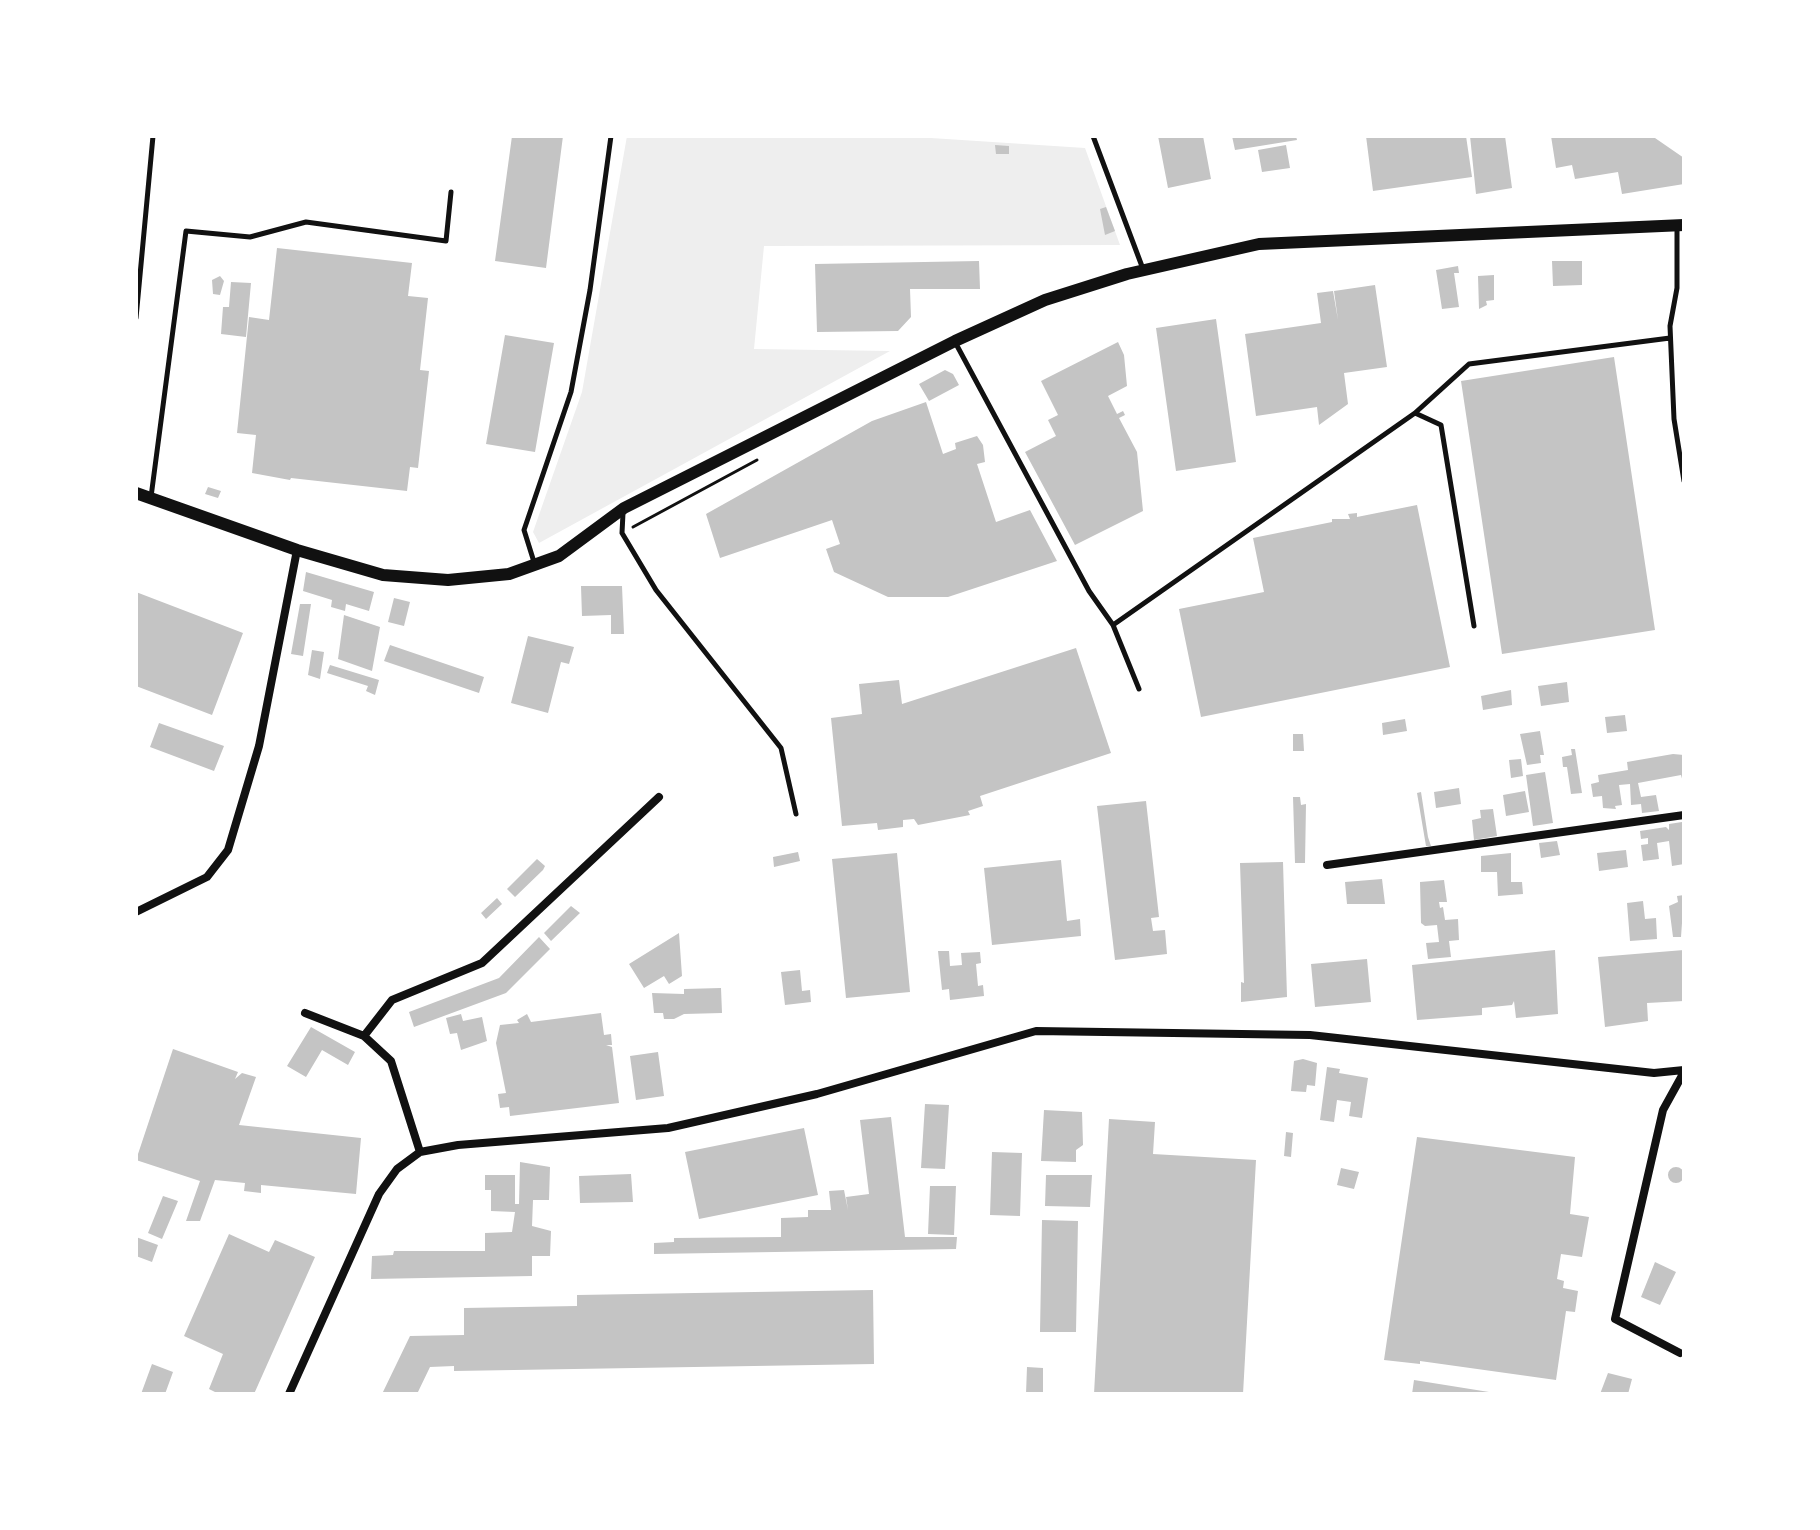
<!DOCTYPE html>
<style>
body{margin:0}
#map{position:relative;width:1820px;height:1530px;overflow:hidden;background:#fff;font-family:Overpass,sans-serif}
canvas{display:block}
.frame{position:absolute;inset:0;border:138px solid #fff;pointer-events:none}
</style>
<div id="map">
<canvas width="1820" height="1530"></canvas>
<div class="frame"></div>
</div>
<script>
const g = document.querySelector('canvas').getContext('2d');
g.lineJoin = 'round';
function fill(path, color) { g.fillStyle = color; g.fill(path, 'evenodd'); }
const poly = rows => new Path2D(rows.map(r => 'M' + r).join(''));
function trace(path, color, width, dash) { g.strokeStyle = color; g.lineWidth = width; g.lineCap = dash ? 'butt' : 'round'; g.setLineDash(dash || []); g.stroke(path); }
fill(poly([
 [627,136,900,136,1085,148,1120,245,764,246,754,349,890,351,539,543,533,532,582,392]
]), '#eee');
fill(poly([
 [512,136,563,136,546,268,495,261],
 [1158,136,1203,136,1211,179,1168,188],
 [1232,136,1296,136,1297,140,1235,150],
 [1366,136,1466,136,1472,177,1373,191],
 [1470,136,1505,136,1512,188,1476,194],
 [1551,136,1655,138,1684,158,1684,184,1622,194,1618,172,1575,179,1572,165,1556,168],
 [995,145,1009,146,1009,154,996,154],
 [1286,145,1290,168,1262,172,1258,150],
 [1106,207,1115,231,1105,235,1100,209],
 [277,248,412,263,408,296,428,298,420,370,429,371,418,468,410,467,407,491,291,478,290,480,252,473,256,435,237,433,249,317,269,320],
 [979,261,980,289,910,289,911,317,898,331,817,332,815,264],
 [1552,261,1582,261,1582,285,1553,286],
 [1458,266,1459,273,1454,273,1459,307,1442,309,1436,270],
 [1494,275,1494,300,1486,301,1487,305,1479,309,1478,276],
 [220,276,224,281,220,295,213,294,212,280],
 [231,282,251,283,246,337,221,334,223,307,229,307],
 [1375,285,1387,367,1344,373,1348,404,1319,425,1317,407,1256,416,1245,334,1321,323,1317,293,1333,291,1338,320,1334,291],
 [1216,319,1236,462,1176,471,1156,328],
 [505,335,554,343,535,452,486,444],
 [1118,342,1124,355,1127,386,1108,396,1117,414,1123,411,1125,415,1119,418,1137,452,1143,511,1075,545,1025,452,1056,436,1048,420,1058,415,1041,381],
 [1614,357,1655,630,1502,654,1461,381],
 [945,370,953,374,959,385,929,401,919,384],
 [926,402,943,454,956,449,955,443,977,436,983,445,985,462,977,464,996,522,1030,510,1057,561,948,597,888,597,834,572,826,549,840,544,832,520,720,558,706,514,872,421],
 [208,487,221,491,218,498,205,494],
 [1417,505,1450,667,1201,717,1179,609,1264,592,1253,538,1332,522,1332,519,1350,519,1348,514,1357,513,1357,517],
 [306,572,374,592,369,611,346,604,345,611,331,607,332,600,303,591],
 [581,586,622,586,624,634,611,634,611,615,582,616],
 [136,592,243,633,212,715,136,686],
 [394,598,410,602,404,626,388,622],
 [300,604,311,604,303,656,291,654],
 [344,615,380,627,372,671,338,659],
 [528,636,574,647,569,664,561,662,548,713,511,703],
 [390,645,484,677,479,693,384,661],
 [1076,648,1111,753,980,796,983,806,968,811,970,815,918,825,914,819,903,820,903,827,878,830,877,823,842,826,831,718,862,714,859,684,899,680,902,704],
 [312,650,324,652,320,679,308,675],
 [330,665,379,680,375,695,366,691,368,686,327,673],
 [1567,682,1569,702,1541,706,1538,686],
 [1511,690,1512,705,1483,710,1481,696],
 [1625,715,1627,731,1607,733,1605,717],
 [1405,719,1407,731,1383,735,1382,723],
 [159,723,224,746,214,771,150,747],
 [1540,731,1544,755,1540,755,1541,763,1527,765,1520,734],
 [1293,734,1303,734,1304,751,1293,751],
 [1571,749,1575,749,1582,793,1571,794,1567,767,1563,767,1562,757,1572,755],
 [1673,754,1684,755,1684,786,1681,775,1638,783,1641,797,1656,795,1659,811,1642,813,1641,804,1631,805,1630,784,1619,785,1622,805,1615,806,1616,809,1603,808,1602,796,1593,797,1591,784,1599,782,1598,775,1628,770,1627,762],
 [1521,759,1523,776,1511,778,1509,760],
 [1545,772,1553,823,1533,826,1526,775],
 [1459,788,1461,804,1436,808,1434,792],
 [1525,791,1529,812,1506,816,1503,795],
 [1421,792,1428,837,1431,846,1426,846,1417,793],
 [1293,797,1300,797,1301,805,1306,804,1305,863,1295,863],
 [1146,801,1159,917,1151,918,1153,931,1165,930,1167,954,1115,960,1097,806],
 [1493,809,1497,836,1474,840,1472,820,1481,818,1480,810],
 [1682,822,1684,864,1672,866,1669,841,1657,843,1659,859,1643,861,1641,845,1648,844,1648,838,1641,839,1640,831,1666,827,1669,830,1669,824],
 [1557,841,1560,855,1541,858,1539,843],
 [1626,850,1628,867,1599,871,1597,853],
 [798,852,800,861,774,867,773,857],
 [897,853,910,992,846,998,832,859],
 [1511,853,1511,882,1522,882,1523,894,1498,896,1497,872,1481,872,1481,856],
 [537,859,545,866,543,870,515,897,507,889],
 [1061,860,1067,921,1080,919,1081,936,992,945,984,868],
 [1283,862,1287,997,1241,1002,1241,982,1244,983,1240,863],
 [1382,879,1385,904,1347,904,1345,882],
 [1444,880,1447,902,1439,902,1440,908,1443,907,1445,920,1458,919,1459,940,1449,941,1451,957,1428,959,1426,943,1439,942,1437,925,1425,926,1421,923,1420,882],
 [1684,895,1681,937,1673,937,1669,906,1678,902,1677,896],
 [497,898,502,904,486,919,481,913],
 [1643,901,1645,919,1656,918,1657,939,1630,941,1627,903],
 [571,906,580,913,551,941,544,933],
 [679,933,682,976,669,984,664,976,644,988,629,964],
 [539,937,550,949,506,993,414,1027,409,1012,499,978],
 [1555,950,1558,1014,1516,1018,1514,1001,1512,1005,1482,1008,1482,1015,1417,1020,1412,965],
 [1684,950,1684,1001,1647,1003,1648,1021,1605,1027,1598,957],
 [938,951,949,951,950,966,962,965,961,953,980,952,981,963,976,964,978,986,983,985,984,996,950,1000,949,989,942,990],
 [1367,959,1371,1002,1315,1007,1311,964],
 [800,970,802,991,810,990,811,1002,785,1005,781,972],
 [721,988,722,1013,684,1014,674,1019,664,1019,663,1013,654,1013,652,993,684,994,684,989],
 [601,1013,604,1035,611,1034,612,1045,606,1045,612,1047,619,1103,510,1116,509,1107,500,1108,498,1094,506,1093,496,1043,500,1025,519,1023,517,1020,527,1014,531,1022],
 [461,1014,463,1021,482,1017,487,1041,461,1050,457,1033,450,1034,446,1018],
 [311,1027,355,1052,348,1065,322,1050,306,1077,287,1066],
 [173,1049,238,1072,235,1079,242,1073,256,1077,239,1125,361,1138,356,1194,261,1185,261,1193,244,1191,245,1183,215,1180,200,1221,186,1221,200,1181,136,1160],
 [658,1052,664,1096,636,1100,630,1056],
 [1303,1059,1317,1063,1315,1086,1307,1085,1306,1092,1291,1091,1294,1061],
 [1327,1067,1340,1069,1339,1073,1368,1078,1362,1118,1349,1116,1351,1102,1337,1100,1334,1122,1320,1120],
 [925,1104,949,1105,945,1169,921,1168],
 [1044,1110,1082,1112,1083,1145,1076,1150,1076,1162,1041,1161],
 [891,1117,905,1237,957,1237,956,1249,654,1254,654,1243,674,1242,674,1238,781,1237,781,1218,808,1217,808,1210,831,1210,829,1191,844,1190,848,1210,846,1197,869,1194,860,1120],
 [1109,1119,1155,1122,1153,1154,1256,1160,1243,1394,1094,1394],
 [804,1128,818,1195,699,1219,685,1152],
 [1286,1132,1293,1133,1291,1157,1284,1156],
 [1417,1137,1575,1157,1570,1214,1589,1217,1582,1257,1561,1254,1557,1279,1564,1281,1563,1288,1578,1291,1575,1312,1566,1311,1556,1380,1420,1361,1420,1364,1384,1360],
 [992,1152,1022,1153,1020,1216,990,1215],
 [520,1162,550,1167,549,1200,533,1200,532,1226,551,1231,550,1256,532,1256,532,1276,371,1279,372,1256,393,1255,394,1251,485,1251,485,1233,512,1232,515,1212,491,1211,491,1190,485,1190,485,1175,515,1175,515,1204,519,1204],
 '1668 1175a8 8 0 1 1 16 0a8 8 0 1 1-16 0Z',
 [1341,1168,1359,1172,1354,1189,1337,1185],
 [631,1174,633,1202,580,1203,579,1176],
 [1046,1175,1092,1175,1090,1207,1045,1206],
 [930,1186,956,1186,954,1235,928,1234],
 [163,1196,178,1201,162,1239,148,1233],
 [1042,1220,1078,1221,1076,1332,1040,1332],
 [229,1234,269,1252,275,1240,315,1257,254,1394,219,1394,209,1389,223,1354,184,1336],
 [136,1237,158,1245,152,1262,136,1256],
 [1655,1262,1676,1272,1660,1305,1641,1297],
 [873,1290,874,1364,454,1371,454,1366,430,1367,417,1394,382,1394,410,1336,464,1335,464,1308,577,1306,577,1295],
 [152,1364,173,1372,165,1394,141,1394],
 [1027,1367,1043,1368,1043,1394,1026,1394],
 [1608,1373,1632,1379,1628,1394,1600,1394],
 [1414,1380,1489,1392,1489,1394,1412,1394]
]), '#c4c4c4');
trace(poly([
 [633,527,757,460]
]), '#111', 3);
trace(poly([
 [1093,136,1143,269],
 [1677,228,1677,288,1670,326,1674,419,1684,481],
 [136,318,153,136],
 [955,342,1089,591,1113,625,1139,689],
 [1415,413,1469,364,1670,338],
 [151,497,186,231,250,237,306,222,446,241,451,192],
 [623,513,622,533,656,590,781,748,796,814],
 [534,562,524,530,571,392,590,290,611,136],
 [1113,625,1415,413,1441,425,1474,626]
]), '#111', 5);
trace(poly([
 [1327,865,1684,815],
 [136,912,207,877,228,850,259,746,297,550],
 [305,1013,364,1036,391,1061,420,1152],
 [364,1036,392,1000,482,963,659,797],
 [1680,1353,1615,1319,1663,1110,1684,1072],
 [289,1394,379,1194,397,1169,420,1152,458,1145,668,1128,817,1094,1036,1031,1310,1035,1654,1073,1684,1070]
]), '#111', 8);
trace(poly([
 [136,493,297,550,383,575,448,580,509,574,559,556,624,508,955,341,1045,300,1127,274,1259,244,1684,225]
]), '#111', 12);
</script>
